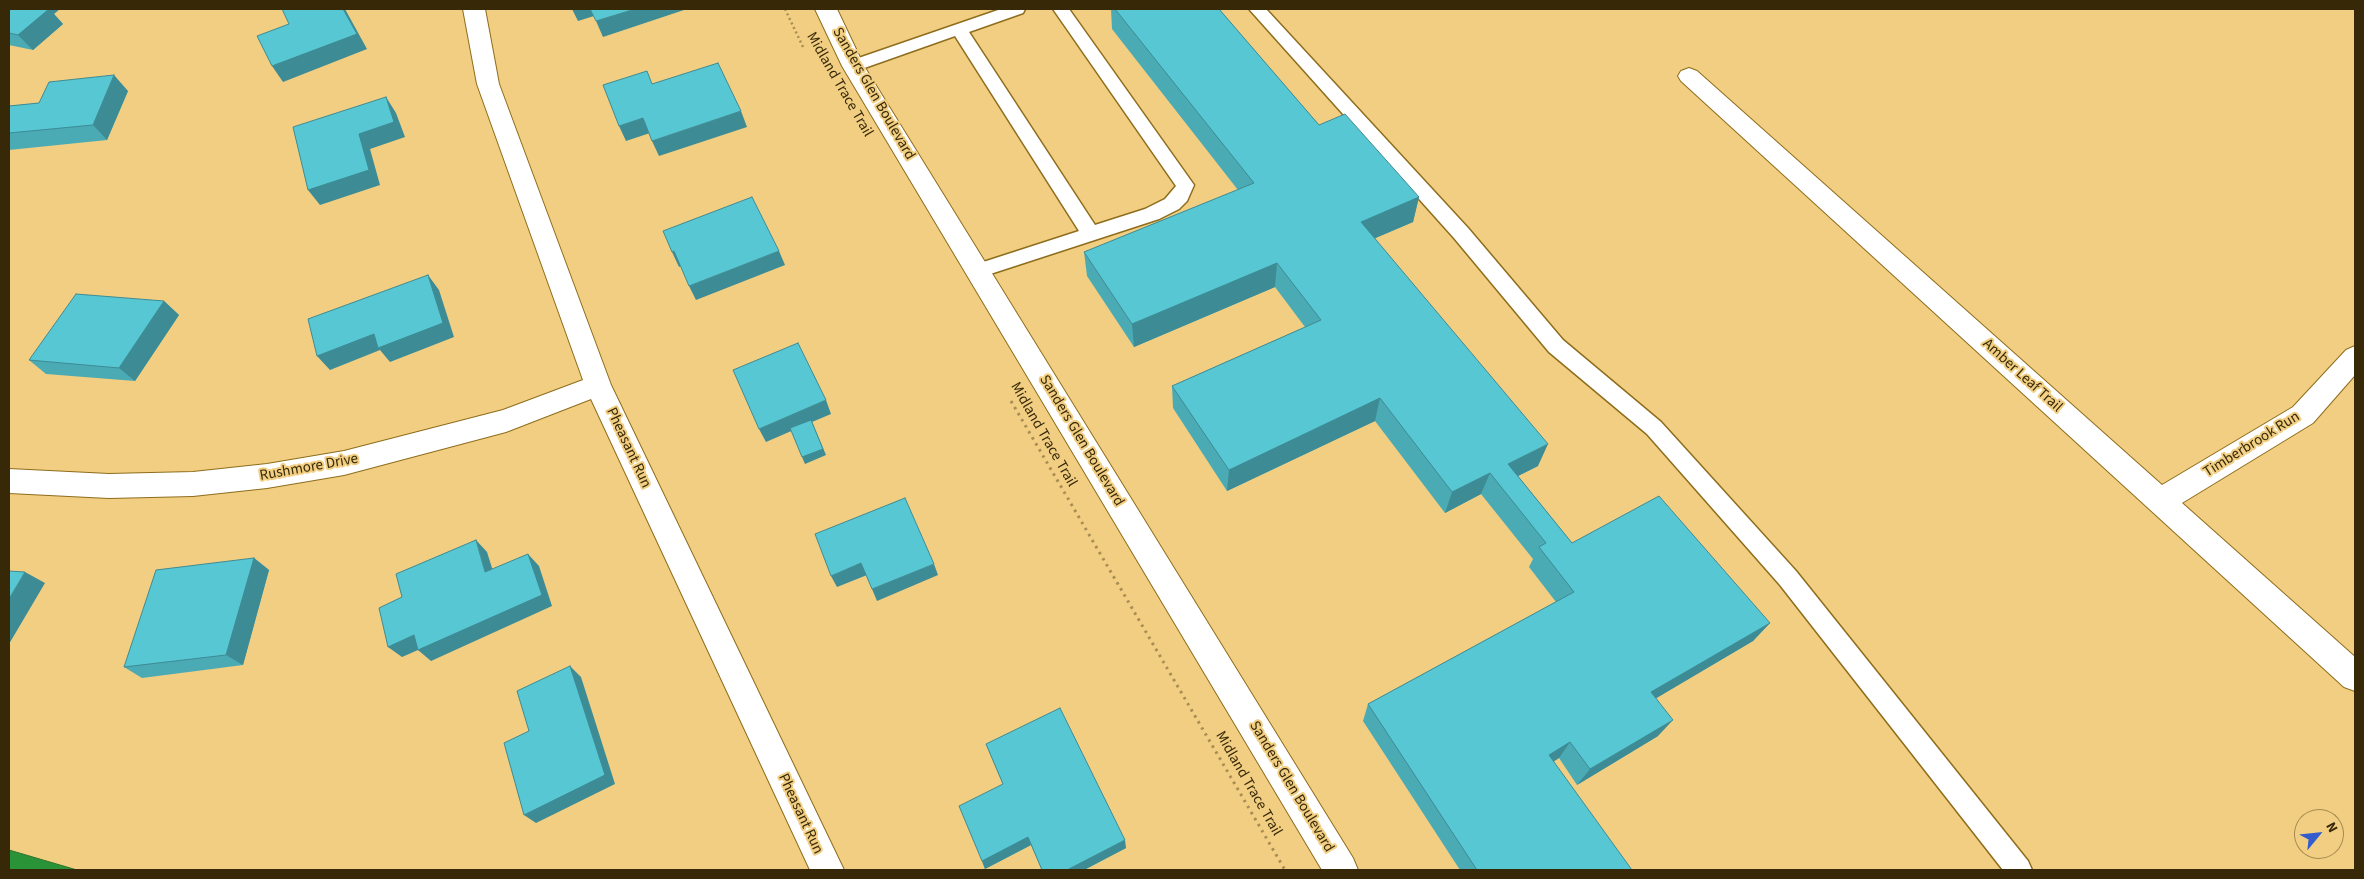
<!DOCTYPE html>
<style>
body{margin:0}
#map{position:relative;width:2364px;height:879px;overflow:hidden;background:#f1ce82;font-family:"Source Sans 3",sans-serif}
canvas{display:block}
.frame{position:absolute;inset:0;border:10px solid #372908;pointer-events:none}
.north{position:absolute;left:2294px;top:809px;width:50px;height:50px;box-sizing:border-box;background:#f1ce82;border:1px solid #a78c51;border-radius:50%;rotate:62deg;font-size:14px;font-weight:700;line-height:20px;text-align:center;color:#372908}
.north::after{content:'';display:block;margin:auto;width:18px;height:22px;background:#335ccc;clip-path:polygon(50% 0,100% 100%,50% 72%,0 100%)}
</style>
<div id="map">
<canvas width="2364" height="879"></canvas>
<div class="frame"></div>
<div class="north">N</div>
</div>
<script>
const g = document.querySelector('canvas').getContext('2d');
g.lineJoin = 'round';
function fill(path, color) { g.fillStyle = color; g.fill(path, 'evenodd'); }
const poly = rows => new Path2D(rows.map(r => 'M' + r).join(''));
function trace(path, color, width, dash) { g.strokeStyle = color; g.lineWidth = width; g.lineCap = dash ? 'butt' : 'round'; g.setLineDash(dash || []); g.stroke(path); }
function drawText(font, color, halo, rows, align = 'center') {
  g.font = font + ' "Source Sans 3",sans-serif'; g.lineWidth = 4; g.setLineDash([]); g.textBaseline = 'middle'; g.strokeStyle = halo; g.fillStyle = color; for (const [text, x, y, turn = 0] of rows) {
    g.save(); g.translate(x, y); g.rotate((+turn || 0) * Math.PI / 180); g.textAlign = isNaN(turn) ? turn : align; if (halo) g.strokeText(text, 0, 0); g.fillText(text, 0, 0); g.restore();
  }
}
const water = poly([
 [9,850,77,870,9,870,9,850]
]);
fill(water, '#2a9338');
trace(water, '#2e732a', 1);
const service = poly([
 [1001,9,1025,9,1023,13,969,32,1095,225,1145,209,1165,199,1176,186,1053,9,1069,9,1194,185,1187,201,1179,209,1159,219,978,278,971,276,968,271,971,266,1079,231,955,36,853,72,847,70,844,66,847,62,1001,9],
 [1249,9,1266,9,1468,228,1563,340,1661,422,1796,571,2028,861,2032,870,2003,870,1780,585,1647,434,1549,352,1454,238,1249,9]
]);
const minor = poly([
 [463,9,485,9,499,84,611,385,844,870,810,870,591,399,506,432,344,475,267,488,193,496,109,498,9,493,9,469,109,474,193,472,267,464,344,451,503,410,583,380,477,84,463,9],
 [815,9,837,9,864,66,1353,858,1358,870,1322,870,842,66,815,9],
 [1689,68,1697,71,2162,485,2293,407,2346,350,2355,346,2355,375,2313,423,2182,503,2355,657,2355,691,2344,687,1681,81,1678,76,1681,71,1689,68]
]);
trace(service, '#8e6d1c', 3);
trace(minor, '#8e6d1c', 2);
trace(poly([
 [785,9,804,49]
]), '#a98e53', 2.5, [2, 3]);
trace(poly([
 [1011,401,1285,870]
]), '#a98e53', 3, [2.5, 4.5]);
fill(service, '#fff');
fill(minor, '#fff');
fill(poly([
 [9,9,54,14,63,24,33,50,9,45],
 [1111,9,1219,9,1319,125,1419,197,1413,222,1375,238,1538,466,1518,476,1572,543,1770,623,1753,641,1656,698,1658,736,1577,785,1559,758,1553,762,1632,870,1460,870,1363,721,1368,704,1556,602,1529,567,1533,559,1481,494,1445,513,1375,421,1227,491,1173,408,1172,386,1305,327,1275,287,1134,347,1087,276,1084,252,1238,190,1112,29],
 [128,91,107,140,9,150,9,106,39,103],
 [164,301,179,315,135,381,46,374,29,360],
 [254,558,269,570,243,665,142,678,124,667],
 [986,744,1126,848,1084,870,1042,870,1031,845,985,869,982,861,1003,784]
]), '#4babb5');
fill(poly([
 [36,9,60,9,54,14,63,24,33,50,18,35],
 [343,9,345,9,367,49,283,82,272,66],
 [572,9,591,9,594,16,578,21],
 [635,9,687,9,603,37,596,21],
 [114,75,128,91,107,140,93,125],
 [386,97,396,113,405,137,370,149,380,185,320,205,308,190,359,134],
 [741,111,747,127,659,156,652,141],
 [643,118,650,133,626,141,619,126],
 [1419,197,1413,222,1357,246,1361,222],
 [674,251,681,266,679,267,672,252],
 [779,251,785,265,696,300,689,286],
 [1277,263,1275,287,1134,347,1132,324],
 [428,275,439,290,454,337,390,362,380,350,330,370,317,356],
 [164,301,179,315,135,381,119,368],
 [1380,398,1375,421,1227,491,1229,470],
 [826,400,831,414,812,422,826,455,805,464,802,457,812,422,766,442,759,429],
 [1548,444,1538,466,1500,485,1508,464],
 [1490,473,1481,494,1445,513,1452,492],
 [476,540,487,552,497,584,485,572],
 [528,554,539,566,552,606,431,661,418,650,402,657,388,647],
 [254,558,269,570,243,665,226,655],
 [861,563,867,575,837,587,831,576],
 [934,564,938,575,877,601,872,589],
 [25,572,45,583,9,644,9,599],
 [1770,623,1753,641,1638,709,1651,692],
 [570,666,581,677,615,784,536,823,524,815],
 [1673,720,1658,736,1577,785,1590,769],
 [1570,742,1559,758,1538,771,1549,755],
 [1028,837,1031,845,985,869,982,861],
 [1125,840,1126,848,1084,870,1067,870]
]), '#3d8b94');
const building = poly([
 [9,9,49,9,18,35,9,33,9,9],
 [282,9,343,9,357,34,272,66,257,36,289,24,282,9],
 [590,9,635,9,596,21,590,9],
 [1115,9,1219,9,1319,125,1345,114,1419,197,1361,222,1548,444,1508,464,1572,543,1659,496,1770,623,1651,692,1673,720,1590,769,1570,742,1549,755,1632,870,1477,870,1368,704,1574,592,1539,547,1546,543,1490,473,1452,492,1380,398,1229,470,1172,386,1321,320,1277,263,1132,324,1084,252,1254,183,1115,9],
 [718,63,741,111,652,141,643,118,619,126,603,85,647,71,652,84,718,63],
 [114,75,93,125,9,133,9,106,39,103,49,82,114,75],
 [386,97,394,122,359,134,369,170,308,190,293,127,386,97],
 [752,197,779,251,689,286,674,251,672,252,663,231,752,197],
 [428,275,443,323,378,348,374,334,317,356,308,319,428,275],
 [76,294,164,301,119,368,29,360,76,294],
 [798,343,826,400,759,429,733,370,798,343],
 [811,420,823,449,802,457,790,428,811,420],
 [905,498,934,564,872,589,861,563,831,576,815,534,905,498],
 [476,540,485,572,528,554,542,595,418,650,414,635,388,647,379,608,402,597,396,574,476,540],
 [254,558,226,655,124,667,156,570,254,558],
 [9,571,25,572,9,599,9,571],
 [570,666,605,775,524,815,504,743,529,731,517,691,570,666],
 [1060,708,1125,840,1067,870,1042,870,1028,837,982,861,959,806,1003,784,986,744,1060,708]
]);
fill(building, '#57c7d3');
trace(building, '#3d8b94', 1);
drawText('15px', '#372908', '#f1ce82', [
 ["Midland Trace Trail",839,85,60],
 ["Sanders Glen Boulevard",873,94,60],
 ["Amber Leaf Trail",2022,376,42],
 ["Midland Trace Trail",1043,435,60],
 ["Sanders Glen Boulevard",1081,441,59],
 ["Timberbrook Run",2252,445,-32],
 ["Pheasant Run",628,448,65],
 ["Rushmore Drive",309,468,-10],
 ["Midland Trace Trail",1248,784,60],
 ["Sanders Glen Boulevard",1291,787,59],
 ["Pheasant Run",800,814,65]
]);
</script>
